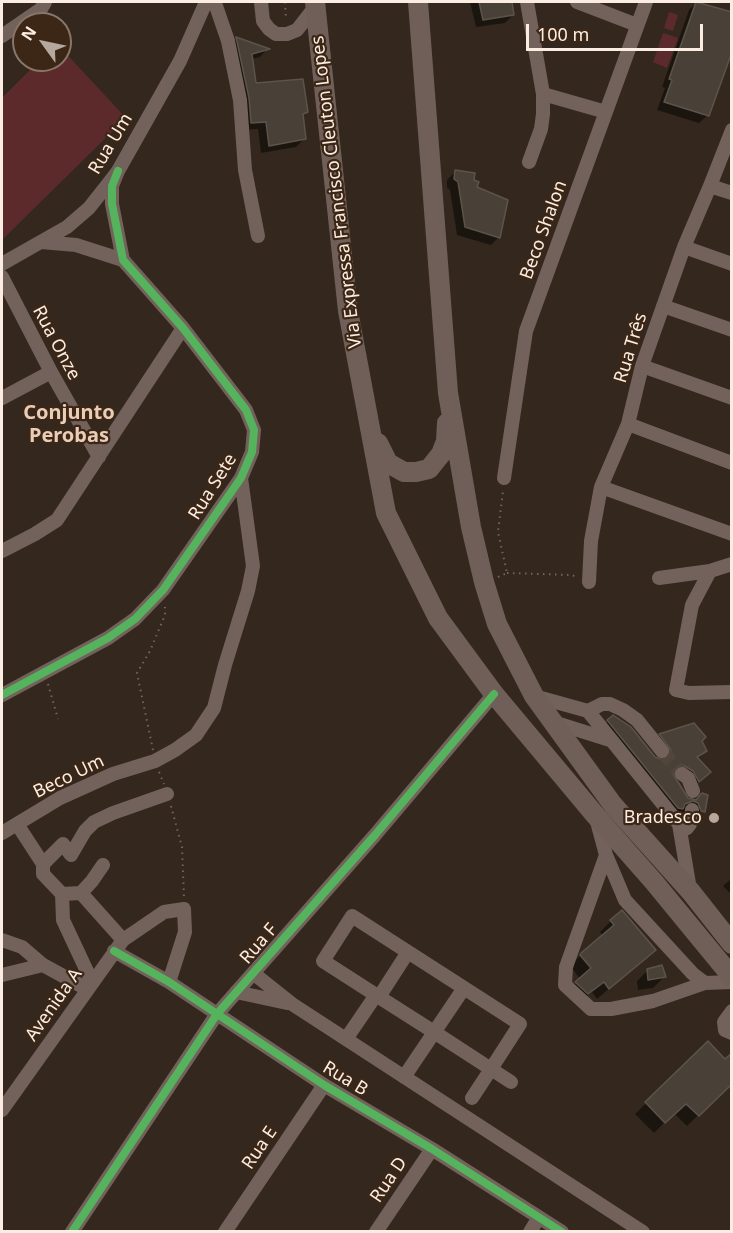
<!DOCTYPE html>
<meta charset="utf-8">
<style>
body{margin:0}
#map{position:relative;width:733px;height:1233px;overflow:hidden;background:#34281e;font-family:"Noto Sans",sans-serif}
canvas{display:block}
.frame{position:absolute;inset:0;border:3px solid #fcede3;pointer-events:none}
.north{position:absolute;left:12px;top:12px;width:60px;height:60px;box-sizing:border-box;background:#3c2716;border:2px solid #897668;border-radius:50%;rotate:303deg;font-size:16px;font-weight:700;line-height:24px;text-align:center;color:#fcede3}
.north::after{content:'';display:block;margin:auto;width:21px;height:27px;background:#b6a89e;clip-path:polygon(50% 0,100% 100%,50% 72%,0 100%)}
.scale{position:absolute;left:526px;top:24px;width:177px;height:27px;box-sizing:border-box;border:3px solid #fcede3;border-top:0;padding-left:8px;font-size:18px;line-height:21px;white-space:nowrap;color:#fcede3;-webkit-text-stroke:4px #3c2716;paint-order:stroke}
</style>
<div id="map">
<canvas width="733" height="1233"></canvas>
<div class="frame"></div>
<div class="north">N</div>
<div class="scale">100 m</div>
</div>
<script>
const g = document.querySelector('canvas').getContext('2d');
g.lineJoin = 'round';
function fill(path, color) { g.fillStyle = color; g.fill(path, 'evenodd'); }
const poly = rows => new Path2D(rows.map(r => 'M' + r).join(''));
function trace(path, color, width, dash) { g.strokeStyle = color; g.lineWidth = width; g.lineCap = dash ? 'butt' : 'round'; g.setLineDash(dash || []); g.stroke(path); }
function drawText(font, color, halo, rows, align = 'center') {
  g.font = font + ' "Noto Sans",sans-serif'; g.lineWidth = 4.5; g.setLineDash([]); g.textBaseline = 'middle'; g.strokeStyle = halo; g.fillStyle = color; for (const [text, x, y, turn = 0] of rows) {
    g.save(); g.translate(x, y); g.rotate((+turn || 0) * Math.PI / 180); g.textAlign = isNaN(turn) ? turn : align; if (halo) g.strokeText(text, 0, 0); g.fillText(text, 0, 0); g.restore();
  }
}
fill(poly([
 [669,12,678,15,673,31,664,28],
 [663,33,678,38,667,68,653,62],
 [60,47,126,118,3,239,2,237,2,98,40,60,60,60]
]), '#5c2a2b');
fill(poly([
 [470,2,510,2,513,15,505,23,476,27],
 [697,2,732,14,708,115,699,123,657,110,665,88,662,87,689,10],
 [237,39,267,49,260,57,251,59,255,84,306,112,301,117,304,139,296,147,261,153,258,129,243,130,229,47],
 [455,172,472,181,499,237,491,245,457,235,450,190,447,187,447,180],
 [613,717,654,758,660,760,650,746,660,735,700,741,705,751,697,759,709,772,688,792,683,782,673,776,687,800,696,801,702,795,703,811,692,822,687,814,681,811,677,813,597,732],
 [732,878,732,895,723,886],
 [611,921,654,950,597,999,592,992,577,1004,565,993,580,979,570,965,603,936,600,932],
 [648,970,664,977,653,988,638,990,637,981],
 [708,1043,732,1082,687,1126,674,1113,654,1133,635,1114]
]), '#0007');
const building = poly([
 [479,2,512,2,514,15,483,20,479,2],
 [696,2,732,12,732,52,709,116,664,102,672,80,669,79,696,2],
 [236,37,270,49,252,54,256,83,303,79,308,112,303,114,306,139,269,146,266,122,251,123,249,98,236,37],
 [455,170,475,173,474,180,479,182,477,187,508,200,500,238,465,227,458,182,454,179,455,170],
 [613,715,631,727,655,757,663,760,668,758,671,750,659,734,694,723,706,737,702,741,707,751,697,757,711,772,699,782,693,771,683,765,678,766,673,774,688,798,696,800,702,793,708,795,705,812,701,811,698,803,693,801,685,804,683,809,678,808,607,720,613,715],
 [622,910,656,950,609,989,604,982,588,994,575,982,591,968,580,955,581,953,614,925,610,920,622,910],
 [662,965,666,977,648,980,647,969,662,965],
 [708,1041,725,1059,732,1053,732,1084,699,1116,686,1104,665,1123,645,1102,708,1041]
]);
fill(building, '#494137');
trace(building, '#5c544b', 1.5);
trace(poly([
 [662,751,682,774]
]), '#52463c', 14, [14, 7]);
trace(poly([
 [285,2,286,20],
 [507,573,572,575,578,578],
 [498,577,507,573,498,532,503,491],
 [48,684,58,719],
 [153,750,137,673,150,651,165,615,165,607],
 [159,772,164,784],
 [171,806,182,847,184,898]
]), '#72645f', 2, [1.5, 4.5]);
trace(poly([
 [212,2,215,3,228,41,240,100,245,170,258,236],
 [261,2,263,21,269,29,276,34,287,34,297,30,315,7],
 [527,2,543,94,543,114,541,129,529,162],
 [577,2,637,25],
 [2,36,41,9,45,2],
 [543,94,606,112],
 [710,186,732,193],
 [41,242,76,245,123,260],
 [684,247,732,264],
 [2,264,67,227,89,208,108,184,118,171,180,61,206,2],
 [2,277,51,372,99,457],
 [663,306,732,330],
 [642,366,732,398],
 [2,398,51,372],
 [628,424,732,463],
 [504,478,526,331,646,2],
 [601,487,732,534],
 [2,551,35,534,57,520,183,328],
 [710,571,692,605,676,690,689,693,732,692],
 [659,578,710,571,732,564],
 [589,582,591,541,601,487,628,424,642,366,684,247,710,186,732,130],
 [2,695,108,638,135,619,163,590,241,478,252,452,254,430,246,410,183,328,123,260,112,204,112,186,118,171],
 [534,696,588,711,679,824,690,890],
 [588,711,602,704,610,704,623,710,637,720,662,751],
 [553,722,610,740],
 [682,774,688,778,693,791],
 [596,818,606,855,625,900,693,974,705,983,732,982],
 [17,824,43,864,43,874,62,894,63,920,92,982],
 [681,830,687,828,690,824,692,810],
 [2,833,60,798,113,774,155,761,175,750,196,735,214,708,225,665,248,591,253,566,241,478],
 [606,855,566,967,565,985,591,1009,611,1009,653,1001,705,983],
 [43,864,63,844,71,855,85,831,94,822,113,813,167,794],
 [81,893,92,881,103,865],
 [62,894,81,893,123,940],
 [2,940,22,947,43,965,87,989],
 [114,951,169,982,324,1085,432,1149,562,1232],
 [253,973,292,1004,643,1232],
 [2,975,43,965],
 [236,992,287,1003],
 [379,997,408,952],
 [732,1011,724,1022,725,1030,732,1033],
 [346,1039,376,995],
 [404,1077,464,988],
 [472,1098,491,1069,520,1024,352,916,323,961,379,997,434,1032,491,1069,511,1082],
 [2,1110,123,940,164,912,184,909,185,932,169,982],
 [72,1232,217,1014,375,835,494,694],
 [225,1232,324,1085],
 [376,1232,432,1149],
 [530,1232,539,1217]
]), '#73625c', 14);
trace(poly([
 [315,2,348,311,386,513,438,618,494,694,596,816,654,882,732,977],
 [418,2,448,393,471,527,484,582,497,624,534,696,613,805,691,892,732,944],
 [378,443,388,463,404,472,416,472,429,469,441,454,446,441,447,423]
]), '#6f5f58', 20);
trace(poly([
 [2,695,108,638,135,619,163,590,241,478,252,452,254,430,246,410,183,328,123,260,112,204,112,186,118,171],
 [114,951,169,982,324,1085,432,1149,562,1232],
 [72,1232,217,1014,375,835,494,694]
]), '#56b35d', 8);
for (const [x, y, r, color] of [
 [714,818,6,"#b6a89e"]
]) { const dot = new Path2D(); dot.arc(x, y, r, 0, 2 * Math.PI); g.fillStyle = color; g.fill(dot); trace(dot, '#3c2716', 2); }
drawText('18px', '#fcede3', '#3c2716', [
 ["Rua Um",111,144,-59],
 ["Via Expressa Francisco Cleuton Lopes",337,192,-97],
 ["Beco Shalon",544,230,-70],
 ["Rua Onze",56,343,62],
 ["Rua Três",631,348,-73],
 ["Rua Sete",213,487,-58],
 ["Beco Um",69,777,-26],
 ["Rua F",259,944,-49],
 ["Avenida A",54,1005,-55],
 ["Rua B",345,1079,31],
 ["Rua E",260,1148,-56],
 ["Rua D",389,1180,-56]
]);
drawText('18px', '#fcede3', '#3c2716', [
 ["Bradesco",702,818]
], 'right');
drawText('bold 20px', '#e9cdb8', '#3c2716', [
 ["Conjunto",69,413],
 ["Perobas",69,436]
]);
</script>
